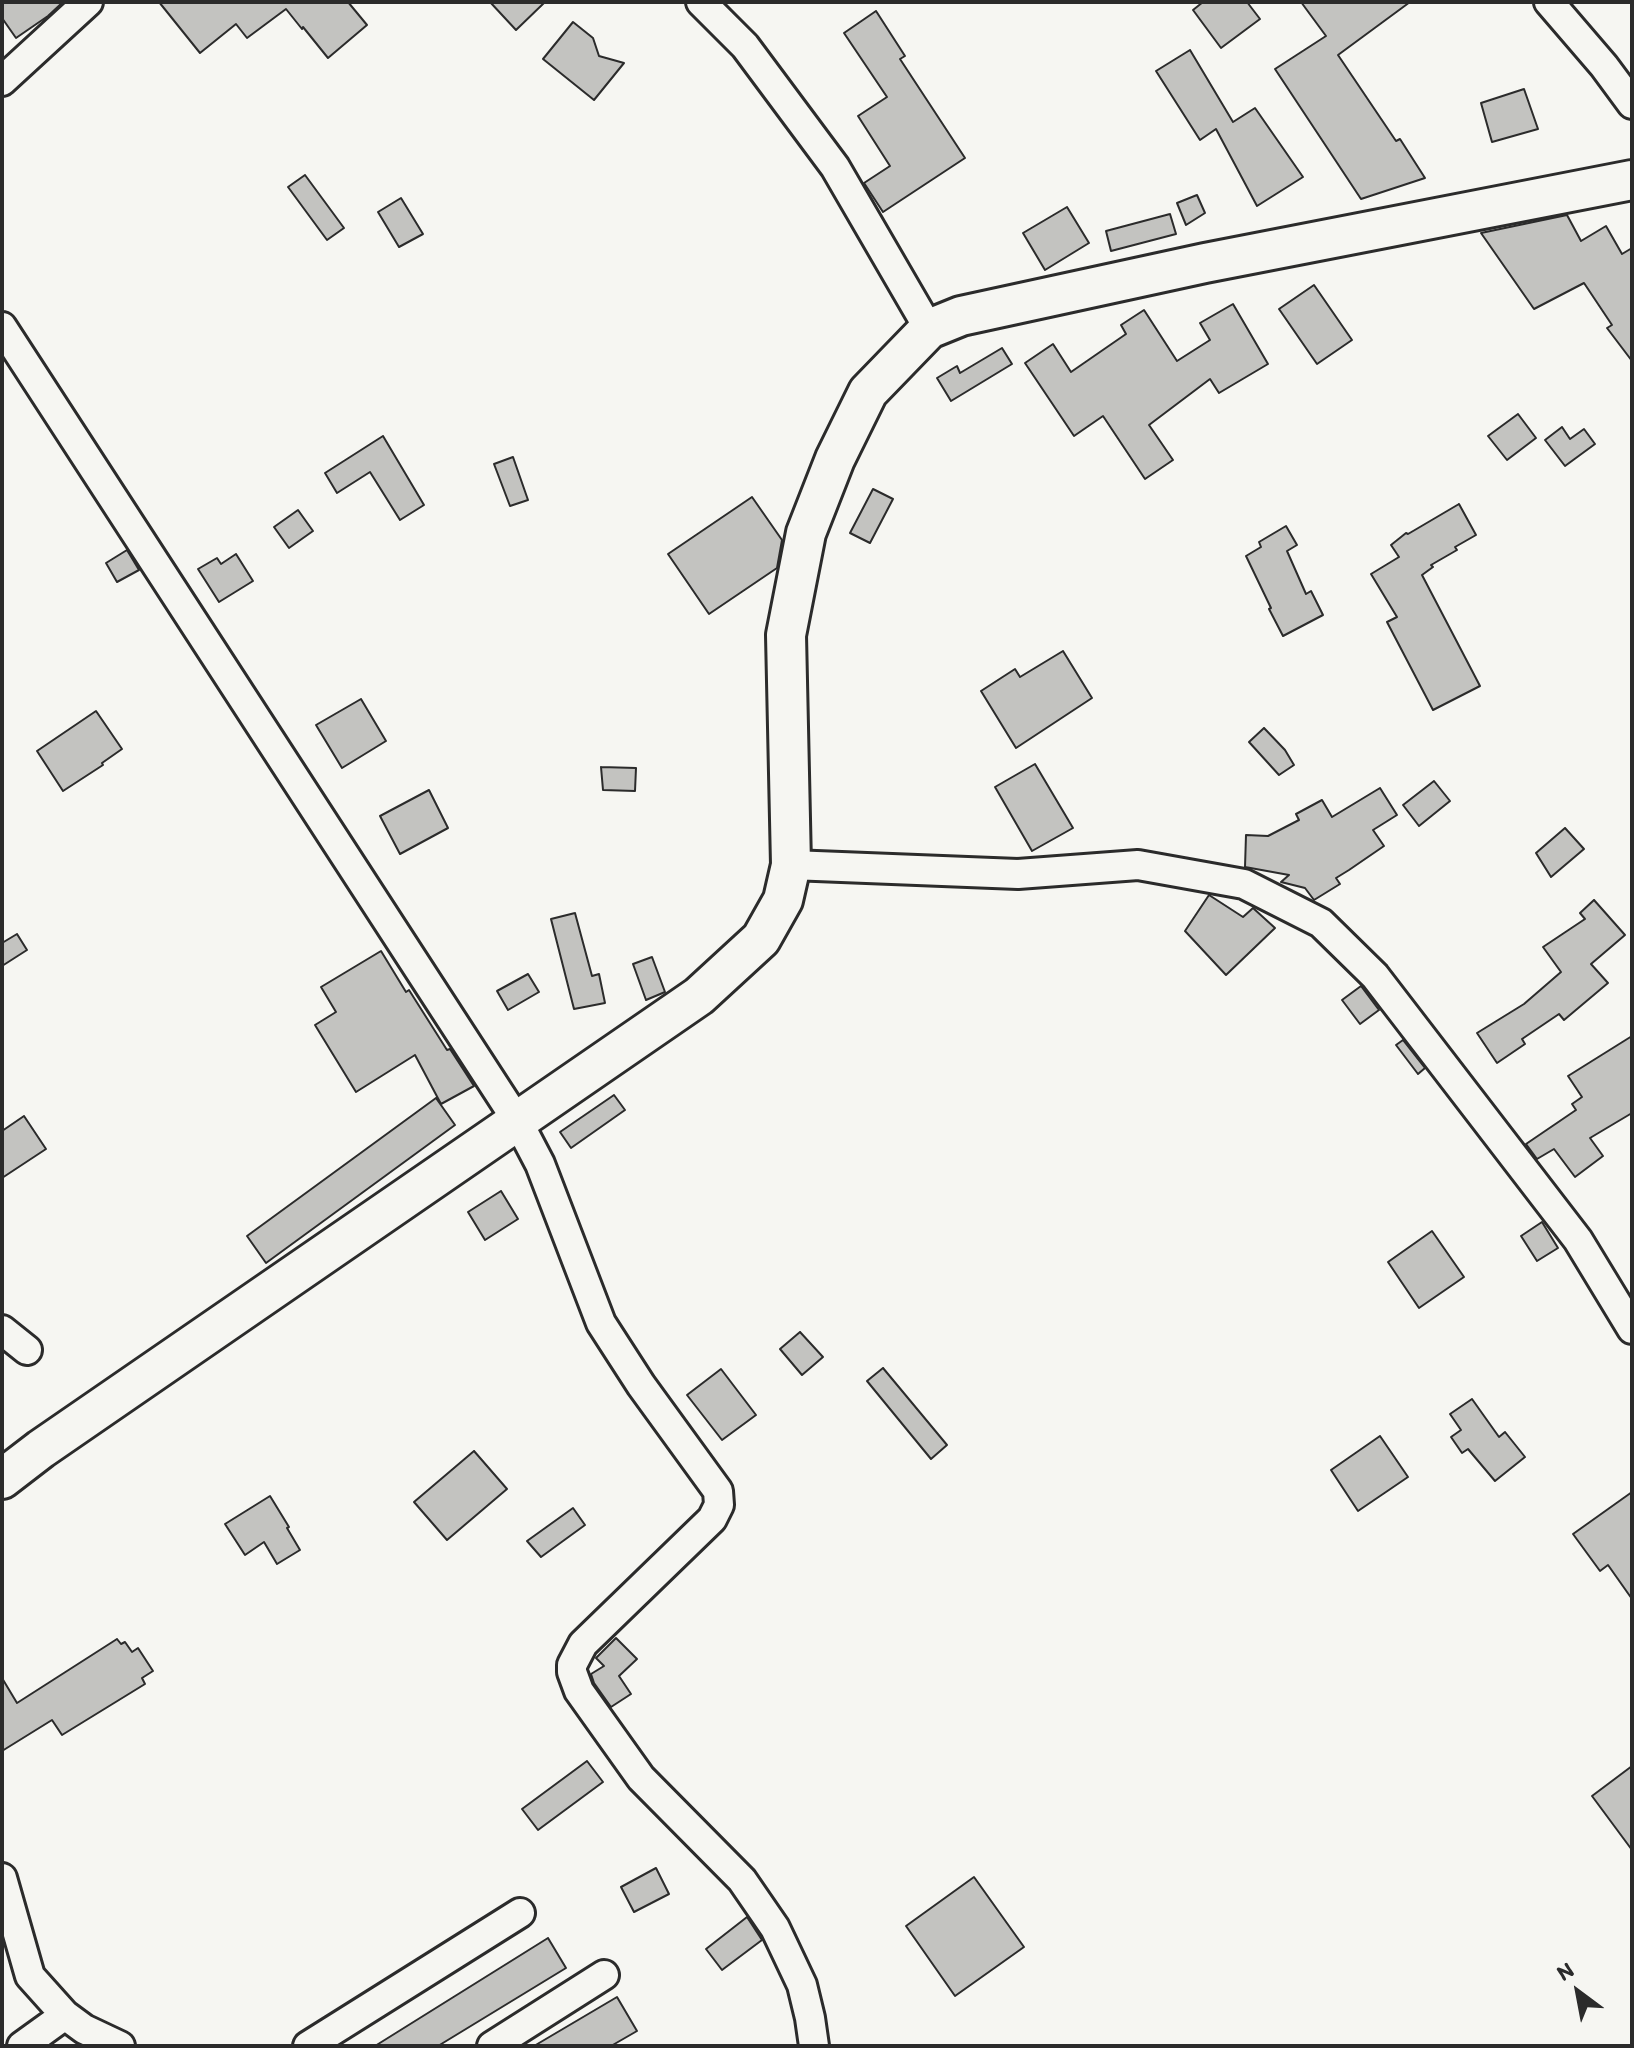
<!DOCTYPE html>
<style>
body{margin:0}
#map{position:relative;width:1634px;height:2048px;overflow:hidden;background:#f6f6f2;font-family:Itim,sans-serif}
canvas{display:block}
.frame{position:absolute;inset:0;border:4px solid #2b2b2b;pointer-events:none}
.north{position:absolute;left:1538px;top:1952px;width:80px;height:80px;-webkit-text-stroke:6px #f6f6f2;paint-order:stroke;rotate:328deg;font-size:22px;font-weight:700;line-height:32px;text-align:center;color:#2b2b2b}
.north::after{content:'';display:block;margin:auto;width:28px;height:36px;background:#2b2b2b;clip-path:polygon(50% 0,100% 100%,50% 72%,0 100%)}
</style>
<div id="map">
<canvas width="1634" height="2048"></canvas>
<div class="frame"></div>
<div class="north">N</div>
</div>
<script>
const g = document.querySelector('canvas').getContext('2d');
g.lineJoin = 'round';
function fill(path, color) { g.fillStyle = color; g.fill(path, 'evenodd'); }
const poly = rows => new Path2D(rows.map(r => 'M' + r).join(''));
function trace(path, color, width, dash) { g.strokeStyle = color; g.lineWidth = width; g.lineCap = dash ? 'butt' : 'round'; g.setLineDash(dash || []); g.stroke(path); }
const building = poly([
 [2,2,63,2,48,16,16,38,2,18,2,2],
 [159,2,348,2,367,25,328,58,303,27,302,29,286,9,247,38,236,24,200,53,159,2],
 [490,2,545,2,516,30,490,2],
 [1203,2,1247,2,1260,19,1221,48,1193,10,1203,2],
 [1301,2,1410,2,1338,55,1396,141,1400,139,1425,178,1361,199,1275,69,1326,36,1301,2],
 [876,11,905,56,900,59,965,158,883,212,864,183,890,166,858,116,887,97,844,33,876,11],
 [573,22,593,38,599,56,624,63,594,100,543,59,573,22],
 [1190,50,1233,122,1255,108,1303,177,1257,206,1216,129,1200,140,1156,71,1190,50],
 [1524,89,1538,129,1492,142,1481,103,1524,89],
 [305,175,344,228,327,240,288,187,305,175],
 [1197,195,1205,213,1186,225,1177,203,1197,195],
 [401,198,423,234,399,247,378,212,401,198],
 [1067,207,1089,243,1045,270,1023,233,1067,207],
 [1170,214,1176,234,1111,251,1106,231,1170,214],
 [1567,215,1581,241,1606,226,1622,254,1632,248,1632,361,1607,328,1612,325,1584,283,1534,309,1481,233,1567,215],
 [1314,285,1352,340,1317,364,1279,309,1314,285],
 [1233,304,1268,364,1219,393,1210,379,1149,425,1173,460,1145,479,1103,416,1074,436,1025,363,1053,344,1071,372,1126,334,1121,325,1144,310,1177,361,1210,340,1200,323,1233,304],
 [1002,348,1012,364,951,401,937,378,957,366,960,373,1002,348],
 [1518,414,1536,438,1507,460,1488,436,1518,414],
 [1562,427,1570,439,1584,429,1595,444,1565,466,1545,440,1562,427],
 [383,436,424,505,400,520,370,472,337,493,325,473,383,436],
 [513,457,528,500,510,506,494,464,513,457],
 [873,489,893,499,870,543,850,533,873,489],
 [752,497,782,540,777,568,709,614,668,554,752,497],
 [1459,504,1476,535,1455,547,1457,550,1431,565,1433,567,1422,575,1480,686,1433,710,1387,622,1397,617,1371,574,1399,557,1391,545,1406,533,1408,534,1459,504],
 [298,510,313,531,289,548,274,527,298,510],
 [1286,526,1297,545,1287,551,1306,594,1311,591,1323,615,1283,636,1269,609,1271,608,1246,556,1261,547,1259,542,1286,526],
 [127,550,139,570,117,582,106,563,127,550],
 [236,554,253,581,219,602,198,569,217,558,221,564,236,554],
 [1063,651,1092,698,1016,748,981,691,1015,669,1020,677,1063,651],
 [361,699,386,741,342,768,316,725,361,699],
 [96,711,122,749,102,763,103,765,63,791,37,751,96,711],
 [1264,728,1285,750,1294,765,1279,775,1249,742,1264,728],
 [1035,764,1073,828,1032,851,995,787,1035,764],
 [601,767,636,768,635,791,603,790,601,767],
 [1434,781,1450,801,1419,826,1403,805,1434,781],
 [1380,788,1397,815,1373,830,1384,846,1349,870,1336,878,1340,884,1314,900,1305,888,1281,882,1289,875,1245,867,1246,835,1268,836,1299,820,1296,814,1322,800,1332,817,1380,788],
 [429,790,448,828,400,854,380,816,429,790],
 [1565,828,1584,849,1551,877,1536,853,1565,828],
 [1209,895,1243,917,1253,908,1275,928,1226,975,1185,931,1209,895],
 [1594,900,1625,935,1591,964,1608,983,1564,1020,1559,1014,1522,1039,1525,1044,1497,1063,1477,1033,1524,1004,1561,972,1543,947,1585,919,1580,913,1594,900],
 [575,913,592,976,599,974,605,1003,574,1009,551,919,575,913],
 [17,934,27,950,2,966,2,943,17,934],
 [381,951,406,992,409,990,447,1050,450,1049,474,1086,441,1104,415,1055,356,1092,315,1025,336,1012,321,987,381,951],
 [652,957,665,992,646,1000,633,964,652,957],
 [528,974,539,992,508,1010,497,991,528,974],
 [1361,986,1379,1010,1360,1024,1342,1000,1361,986],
 [1632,1036,1632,1113,1590,1138,1603,1156,1575,1177,1554,1149,1537,1159,1526,1144,1576,1110,1572,1104,1582,1097,1568,1076,1632,1036],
 [1403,1040,1425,1068,1418,1074,1396,1045,1403,1040],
 [614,1095,625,1110,571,1148,560,1132,614,1095],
 [436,1098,455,1125,266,1263,247,1236,436,1098],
 [24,1116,46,1149,2,1178,2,1131,24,1116],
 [501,1191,518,1219,485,1240,468,1212,501,1191],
 [1542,1222,1558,1248,1537,1261,1521,1236,1542,1222],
 [1432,1231,1464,1277,1419,1308,1388,1262,1432,1231],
 [800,1332,823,1357,802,1375,780,1349,800,1332],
 [883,1368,947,1445,931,1459,867,1381,883,1368],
 [721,1369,756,1415,722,1440,687,1395,721,1369],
 [1472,1399,1499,1437,1505,1432,1525,1457,1495,1481,1468,1449,1462,1453,1451,1437,1461,1430,1450,1414,1472,1399],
 [1380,1436,1408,1477,1358,1511,1331,1470,1380,1436],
 [474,1451,507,1489,447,1540,414,1502,474,1451],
 [1632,1492,1632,1599,1608,1565,1600,1571,1573,1534,1632,1492],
 [270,1496,289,1527,287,1528,300,1550,277,1564,264,1542,245,1555,225,1524,270,1496],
 [573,1508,585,1525,541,1557,527,1541,573,1508],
 [616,1638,637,1659,619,1676,631,1694,611,1707,594,1683,591,1674,604,1666,596,1658,616,1638],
 [117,1639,121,1644,125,1642,132,1652,138,1648,153,1671,142,1678,145,1684,62,1735,52,1720,2,1751,2,1678,17,1703,117,1639],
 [587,1761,603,1782,538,1830,522,1809,587,1761],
 [1632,1766,1632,1850,1592,1796,1632,1766],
 [656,1868,669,1894,634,1912,621,1887,656,1868],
 [974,1877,1024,1947,955,1996,906,1926,974,1877],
 [747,1917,762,1940,722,1970,706,1949,747,1917],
 [548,1938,566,1968,438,2046,375,2046,548,1938],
 [617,1997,637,2031,611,2046,534,2046,617,1997]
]);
fill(building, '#c3c3c0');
trace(building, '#2b2b2b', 2);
const street = poly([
 [701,2,745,46,835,167,929,329],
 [1549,2,1604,66,1632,104],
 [2,81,88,2],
 [2,327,518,1122,540,1164,601,1323,641,1385,718,1491,719,1505,712,1519,583,1644,572,1665,572,1672,579,1691,641,1778,742,1880,775,1928,802,1985,810,2018,814,2046],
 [791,865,1018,874,1138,865,1244,884,1321,923,1375,976,1578,1240,1632,1329],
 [2,1330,27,1350],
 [2,1878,30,1976,65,2015,84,2029,120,2046],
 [22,2046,65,2015],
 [308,2046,520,1913],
 [492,2046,604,1975]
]);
const secondary = poly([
 [2,1479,41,1449,699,996,761,939,783,900,791,865,786,635,806,533,835,459,868,392,929,329,961,316,1205,263,1632,180]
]);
trace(street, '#2b2b2b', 34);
trace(secondary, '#2b2b2b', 44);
trace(street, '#f6f6f2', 28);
trace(secondary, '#f6f6f2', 38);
</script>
